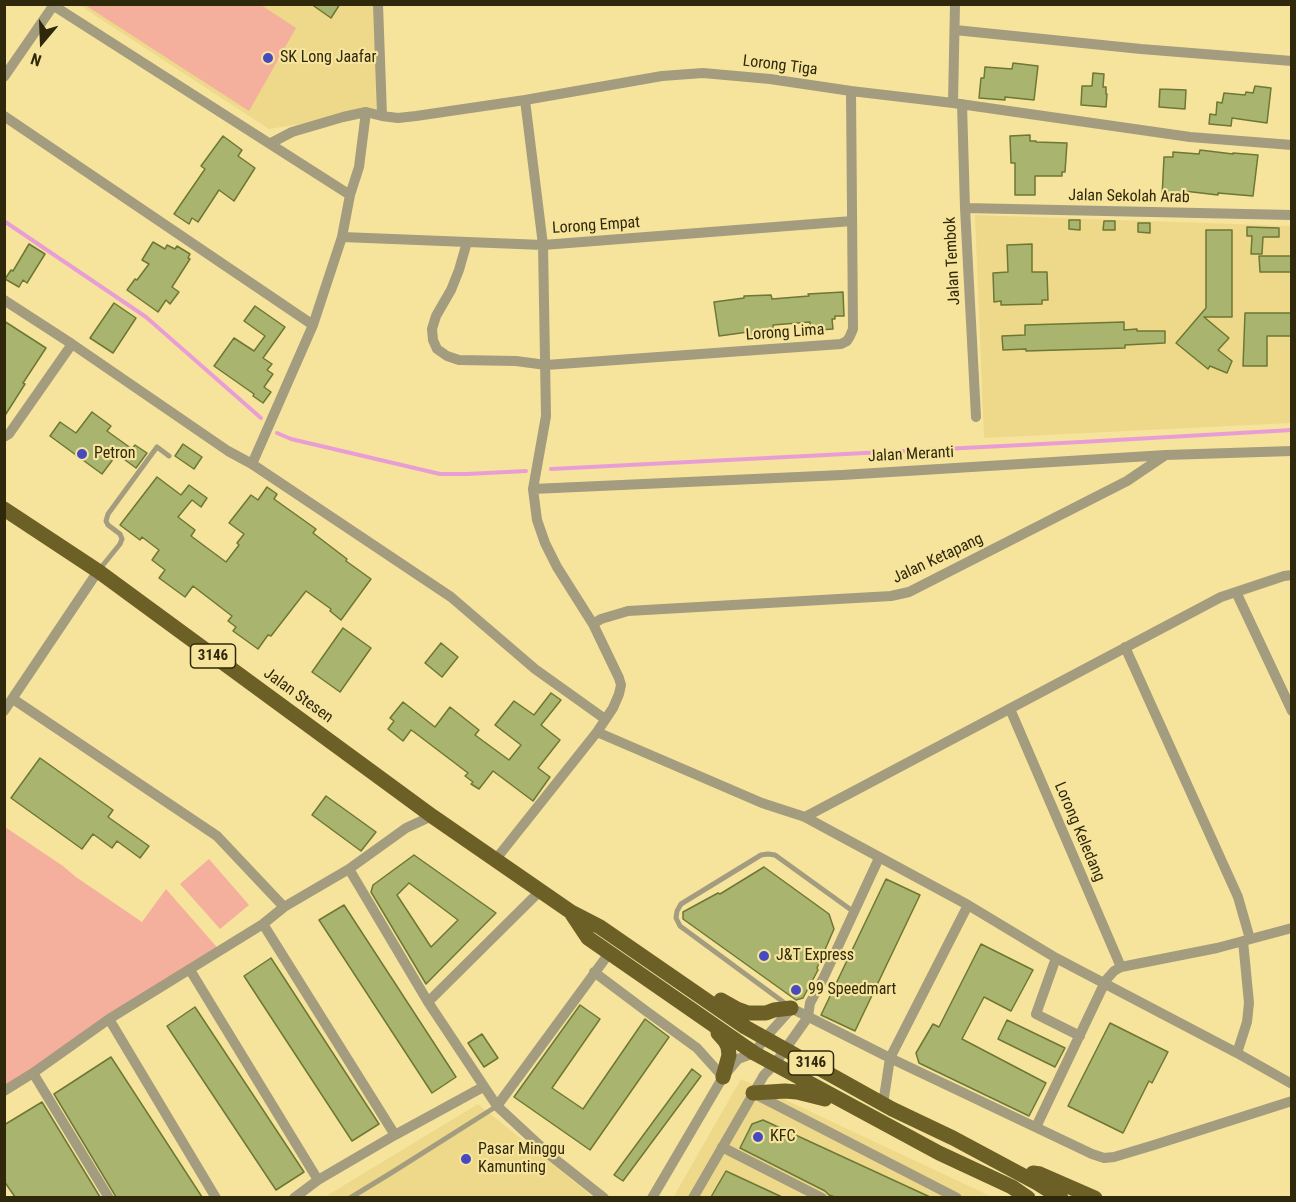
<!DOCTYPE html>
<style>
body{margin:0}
#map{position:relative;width:1296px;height:1202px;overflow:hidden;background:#f6e49c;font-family:"Roboto Condensed",sans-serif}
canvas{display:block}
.frame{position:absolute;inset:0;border:6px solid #2f280a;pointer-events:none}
.north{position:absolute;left:12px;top:12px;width:60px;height:60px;-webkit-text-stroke:4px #f6e49c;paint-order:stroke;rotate:199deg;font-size:16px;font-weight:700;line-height:24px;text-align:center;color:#2f280a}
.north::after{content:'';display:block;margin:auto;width:21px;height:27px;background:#2f280a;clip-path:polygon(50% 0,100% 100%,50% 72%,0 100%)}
</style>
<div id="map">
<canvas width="1296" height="1202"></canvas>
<div class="frame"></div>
<div class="north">N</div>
</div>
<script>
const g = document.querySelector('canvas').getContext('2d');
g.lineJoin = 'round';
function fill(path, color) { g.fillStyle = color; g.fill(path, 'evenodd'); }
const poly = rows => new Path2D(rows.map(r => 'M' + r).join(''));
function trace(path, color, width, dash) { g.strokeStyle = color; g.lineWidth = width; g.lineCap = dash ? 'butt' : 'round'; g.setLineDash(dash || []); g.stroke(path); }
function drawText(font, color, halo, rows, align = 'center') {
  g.font = font + ' "Roboto Condensed",sans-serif'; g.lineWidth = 4.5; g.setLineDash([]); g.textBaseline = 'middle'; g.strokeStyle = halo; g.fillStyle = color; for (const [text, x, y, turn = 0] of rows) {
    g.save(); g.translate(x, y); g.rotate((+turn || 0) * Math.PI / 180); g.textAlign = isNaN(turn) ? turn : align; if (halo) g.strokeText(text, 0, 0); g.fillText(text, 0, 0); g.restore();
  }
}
fill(poly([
 [79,5,375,5,376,112,269,129],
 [975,215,1291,226,1291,423,984,438],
 [741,1079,988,1195,992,1197,673,1198],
 [478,1104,593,1197,328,1198,328,1195]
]), '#edd989');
fill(poly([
 [85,5,261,5,296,28,249,111],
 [5,827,63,866,76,877,142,922,166,889,222,953,5,1090],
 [209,859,249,905,220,929,180,884]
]), '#f4b09d');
trace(poly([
 [4,221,146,317,261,418],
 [277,433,291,439,440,474,467,474,526,471],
 [551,469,1081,442,1292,430]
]), '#e89ed5', 4);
const building = poly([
 [311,4,340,4,331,18,311,4],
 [1013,63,1038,66,1034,100,1005,97,1005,100,979,98,981,78,984,78,985,67,1012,69,1013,63],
 [1093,73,1104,74,1103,87,1106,87,1106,94,1107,94,1106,107,1081,105,1082,86,1092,86,1093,73],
 [1255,86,1271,88,1267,123,1232,118,1231,126,1209,124,1210,114,1216,115,1217,102,1222,103,1224,93,1245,95,1246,92,1253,93,1255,86],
 [1160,89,1186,90,1185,109,1159,107,1160,89],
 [1030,135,1030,141,1036,141,1036,142,1067,143,1065,172,1062,172,1062,176,1035,176,1035,195,1015,195,1015,163,1011,163,1010,136,1030,135],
 [223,136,242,150,238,156,255,168,234,201,219,190,198,222,192,218,189,224,174,214,205,169,201,166,223,136],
 [1200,150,1233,154,1233,153,1258,155,1253,196,1218,193,1218,195,1184,191,1184,198,1162,197,1164,157,1173,157,1173,152,1199,154,1200,150],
 [1069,220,1080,220,1080,230,1069,229,1069,220],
 [1104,221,1115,221,1115,230,1103,230,1104,221],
 [1138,223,1150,223,1150,233,1138,232,1138,223],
 [1247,227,1279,228,1279,237,1263,237,1262,254,1251,254,1252,236,1247,236,1247,227],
 [1206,230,1232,230,1232,317,1204,317,1229,338,1218,350,1232,361,1227,373,1210,366,1208,369,1176,343,1206,308,1206,230],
 [153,242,165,249,167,245,175,249,177,246,190,254,188,258,190,259,172,287,179,292,170,304,166,300,158,312,127,290,135,279,137,280,149,264,142,260,153,242],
 [29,244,45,254,27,283,23,280,19,287,5,279,11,270,13,271,29,244],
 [1032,244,1032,272,1047,272,1048,300,1042,300,1042,304,1001,305,1001,301,994,302,993,273,1008,272,1007,245,1032,244],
 [1259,256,1292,256,1292,272,1260,272,1259,256],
 [843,292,844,316,835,316,835,319,832,319,833,329,819,330,819,326,810,327,810,322,773,325,774,335,748,337,748,332,719,336,714,302,744,298,744,296,771,295,772,299,809,296,808,294,843,292],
 [114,303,136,318,113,353,90,338,114,303],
 [255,306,285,327,263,358,272,364,267,370,273,374,264,387,271,392,263,403,253,396,254,394,214,366,234,338,254,351,265,336,244,321,255,306],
 [1245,313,1292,313,1292,336,1267,336,1267,366,1243,366,1245,313],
 [4,321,46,348,23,383,25,384,4,417,4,321],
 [1124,322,1124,330,1137,329,1137,331,1165,331,1165,343,1125,345,1125,348,1026,351,1026,349,1003,350,1002,336,1025,335,1025,325,1124,322],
 [92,412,111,426,107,431,132,449,135,445,147,453,136,468,117,454,102,474,50,436,60,422,76,433,92,412],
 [183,444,202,457,194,469,175,456,183,444],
 [157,477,181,495,189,485,207,498,201,507,192,500,178,517,195,530,191,536,226,562,239,545,237,543,244,534,229,523,251,495,258,500,267,487,277,494,274,499,316,529,313,533,347,559,346,561,371,579,341,620,330,611,331,609,306,591,271,636,268,635,258,649,233,631,236,627,228,621,232,616,193,586,185,597,159,578,165,570,152,560,159,550,142,537,140,540,120,525,157,477],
 [343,628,371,648,340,692,312,672,343,628],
 [441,643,458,657,442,677,425,663,441,643],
 [551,693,561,700,541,725,560,740,538,768,550,777,533,801,493,771,479,789,471,784,473,782,465,776,468,773,414,732,411,730,403,741,388,729,394,721,390,718,403,702,435,727,450,707,479,730,475,735,509,760,521,745,495,725,514,701,534,715,551,693],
 [40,758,113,810,108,817,149,846,140,858,117,841,112,848,93,834,82,849,11,798,40,758],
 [326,796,376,832,361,851,312,815,326,796],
 [414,855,496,913,426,984,371,892,373,885,414,855],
 [409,883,458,920,431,947,397,895,409,883],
 [764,867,829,914,834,929,817,968,818,970,803,998,796,1000,683,919,683,912,718,893,720,894,764,867],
 [886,879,920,895,855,1031,821,1015,886,879],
 [344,905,456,1077,432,1093,319,920,344,905],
 [981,944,1033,970,1011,1011,984,997,962,1039,1046,1083,1029,1116,919,1063,916,1053,933,1024,939,1027,981,944],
 [271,958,379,1124,352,1141,244,976,271,958],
 [580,1005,600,1019,552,1088,583,1109,645,1019,669,1037,590,1150,514,1097,580,1005],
 [195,1007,304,1172,276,1190,167,1026,195,1007],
 [1007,1020,1065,1048,1055,1067,998,1039,1007,1020],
 [1110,1023,1168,1052,1152,1083,1149,1081,1123,1133,1068,1106,1110,1023],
 [482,1034,498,1058,484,1067,468,1043,482,1034],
 [111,1057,202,1197,116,1197,54,1094,111,1057],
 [692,1069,701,1076,623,1181,614,1175,692,1069],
 [42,1102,100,1197,15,1197,4,1181,4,1125,42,1102],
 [763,1120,930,1197,835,1197,829,1195,825,1191,740,1148,752,1124,763,1120],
 [726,1171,782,1197,711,1197,726,1171]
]);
fill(building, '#a9b46f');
trace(building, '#6e7733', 1.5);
trace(poly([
 [99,570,120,544,122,539,120,534,108,525,106,521,108,514,157,447,169,456],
 [786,1004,680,926,676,918,677,911,681,904,761,855,768,854,775,855,854,912],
 [350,1198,391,1173,497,1106]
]), '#a39c7f', 5);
trace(poly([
 [51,4,350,195],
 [378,4,382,116],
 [955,30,1141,49,1292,61],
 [4,77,53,6],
 [953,103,955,4],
 [962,104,965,208,976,417],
 [4,116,313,325],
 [271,143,292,132,343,117,366,112,382,116,398,118,416,116,525,100,662,76,703,73,770,79,851,91,953,103,1190,137,1292,145],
 [965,208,1292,215],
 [342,237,543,245,852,221],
 [467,242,459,270,451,290,436,316,432,329,433,340,437,349,447,356,459,360,516,361,546,365,841,344,847,341,850,336,853,329,851,91],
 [4,300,72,344,228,451,252,464,451,597,535,669,605,719],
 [4,437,9,434,72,344],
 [252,464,313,325,342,237,350,195,359,167,366,112],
 [533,489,842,475,1166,455,1292,451],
 [1236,592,1292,711],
 [593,624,601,619,628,611,891,596,909,592,1127,481,1164,456],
 [1125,647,1238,897,1250,939],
 [13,699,217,836,284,907],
 [1010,709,1121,967],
 [4,711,98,571],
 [597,732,762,803,805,817,968,905,1056,958,1237,1053,1292,1084],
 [805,817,1221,597,1284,576,1292,575],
 [496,859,597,732,613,708,619,694,621,685,619,678,593,624,557,567,545,543,537,520,533,489,546,416,543,245,525,100],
 [349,869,428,1002,497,1106,551,1156,604,1198],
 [263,924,395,1135],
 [1056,958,1036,1014,1080,1036],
 [190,970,318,1180],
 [594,972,646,1011,697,1048,723,1077],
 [428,1002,540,891],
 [791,1008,890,1058,1092,1154,1104,1158,1114,1157,1154,1145,1292,1101],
 [109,1019,216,1198],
 [1237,1053,1247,1022,1249,1003,1243,941],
 [33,1073,109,1198],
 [4,1091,33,1073,109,1019,263,924,284,907,349,869,406,828,432,816],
 [755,1094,957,1198],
 [883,1104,890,1058,968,905],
 [497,1106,610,952],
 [1036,1127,1106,980,1114,971,1121,967,1217,948,1292,928],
 [722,1147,822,1198],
 [294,1198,318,1180,395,1135,483,1087],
 [652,1198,723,1077,738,1059,754,1053,765,1038,792,1008],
 [693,1198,764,1075,774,1065,808,1017,810,1003,823,979,879,858]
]), '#a39c7f', 10);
trace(poly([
 [4,509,98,571,432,816,571,912,600,927,745,1027,892,1109,953,1138,1037,1183,1061,1198],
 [572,914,588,938,754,1053,939,1153,1012,1187,1028,1198],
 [721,1000,737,1009,748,1013,766,1013,774,1010,791,1008],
 [718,1033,725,1041,728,1047,729,1055,723,1077],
 [753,1093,785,1091,797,1092,825,1099],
 [1033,1173,1040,1174,1095,1198]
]), '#6d6026', 15);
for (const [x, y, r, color] of [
 [268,58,6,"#474abf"],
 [82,454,6,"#474abf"],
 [764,956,6,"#474abf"],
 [796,990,6,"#474abf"],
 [758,1137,6,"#474abf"],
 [466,1159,6,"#474abf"]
]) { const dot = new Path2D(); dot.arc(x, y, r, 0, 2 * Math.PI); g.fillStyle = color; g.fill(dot); trace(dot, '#f6e49c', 2); }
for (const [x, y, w] of [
 [213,656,45],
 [811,1063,45]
]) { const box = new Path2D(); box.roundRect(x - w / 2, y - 12, w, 24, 4.5); g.fillStyle = '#f6e49c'; g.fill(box); trace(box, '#2f280a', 1.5); }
drawText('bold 15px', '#2f280a', null, [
 ["3146",213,656],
 ["3146",811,1063]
]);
drawText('16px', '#2f280a', '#f6e49c', [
 ["SK Long Jaafar",280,58],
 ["Petron",94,454],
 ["J&T Express",776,956],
 ["99 Speedmart",808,990],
 ["KFC",770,1137],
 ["Pasar Minggu",478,1150],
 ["Kamunting",478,1168]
], 'left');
drawText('16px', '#2f280a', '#f6e49c', [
 ["Lorong Tiga",780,66,7],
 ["Jalan Sekolah Arab",1129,197,1],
 ["Lorong Empat",596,226,-4],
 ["Jalan Tembok",953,261,-93],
 ["Lorong Lima",785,333,-4],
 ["Jalan Meranti",911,455,-3],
 ["Jalan Ketapang",938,559,-25],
 ["Jalan Stesen",298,696,36],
 ["Lorong Keledang",1079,832,67]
]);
</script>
